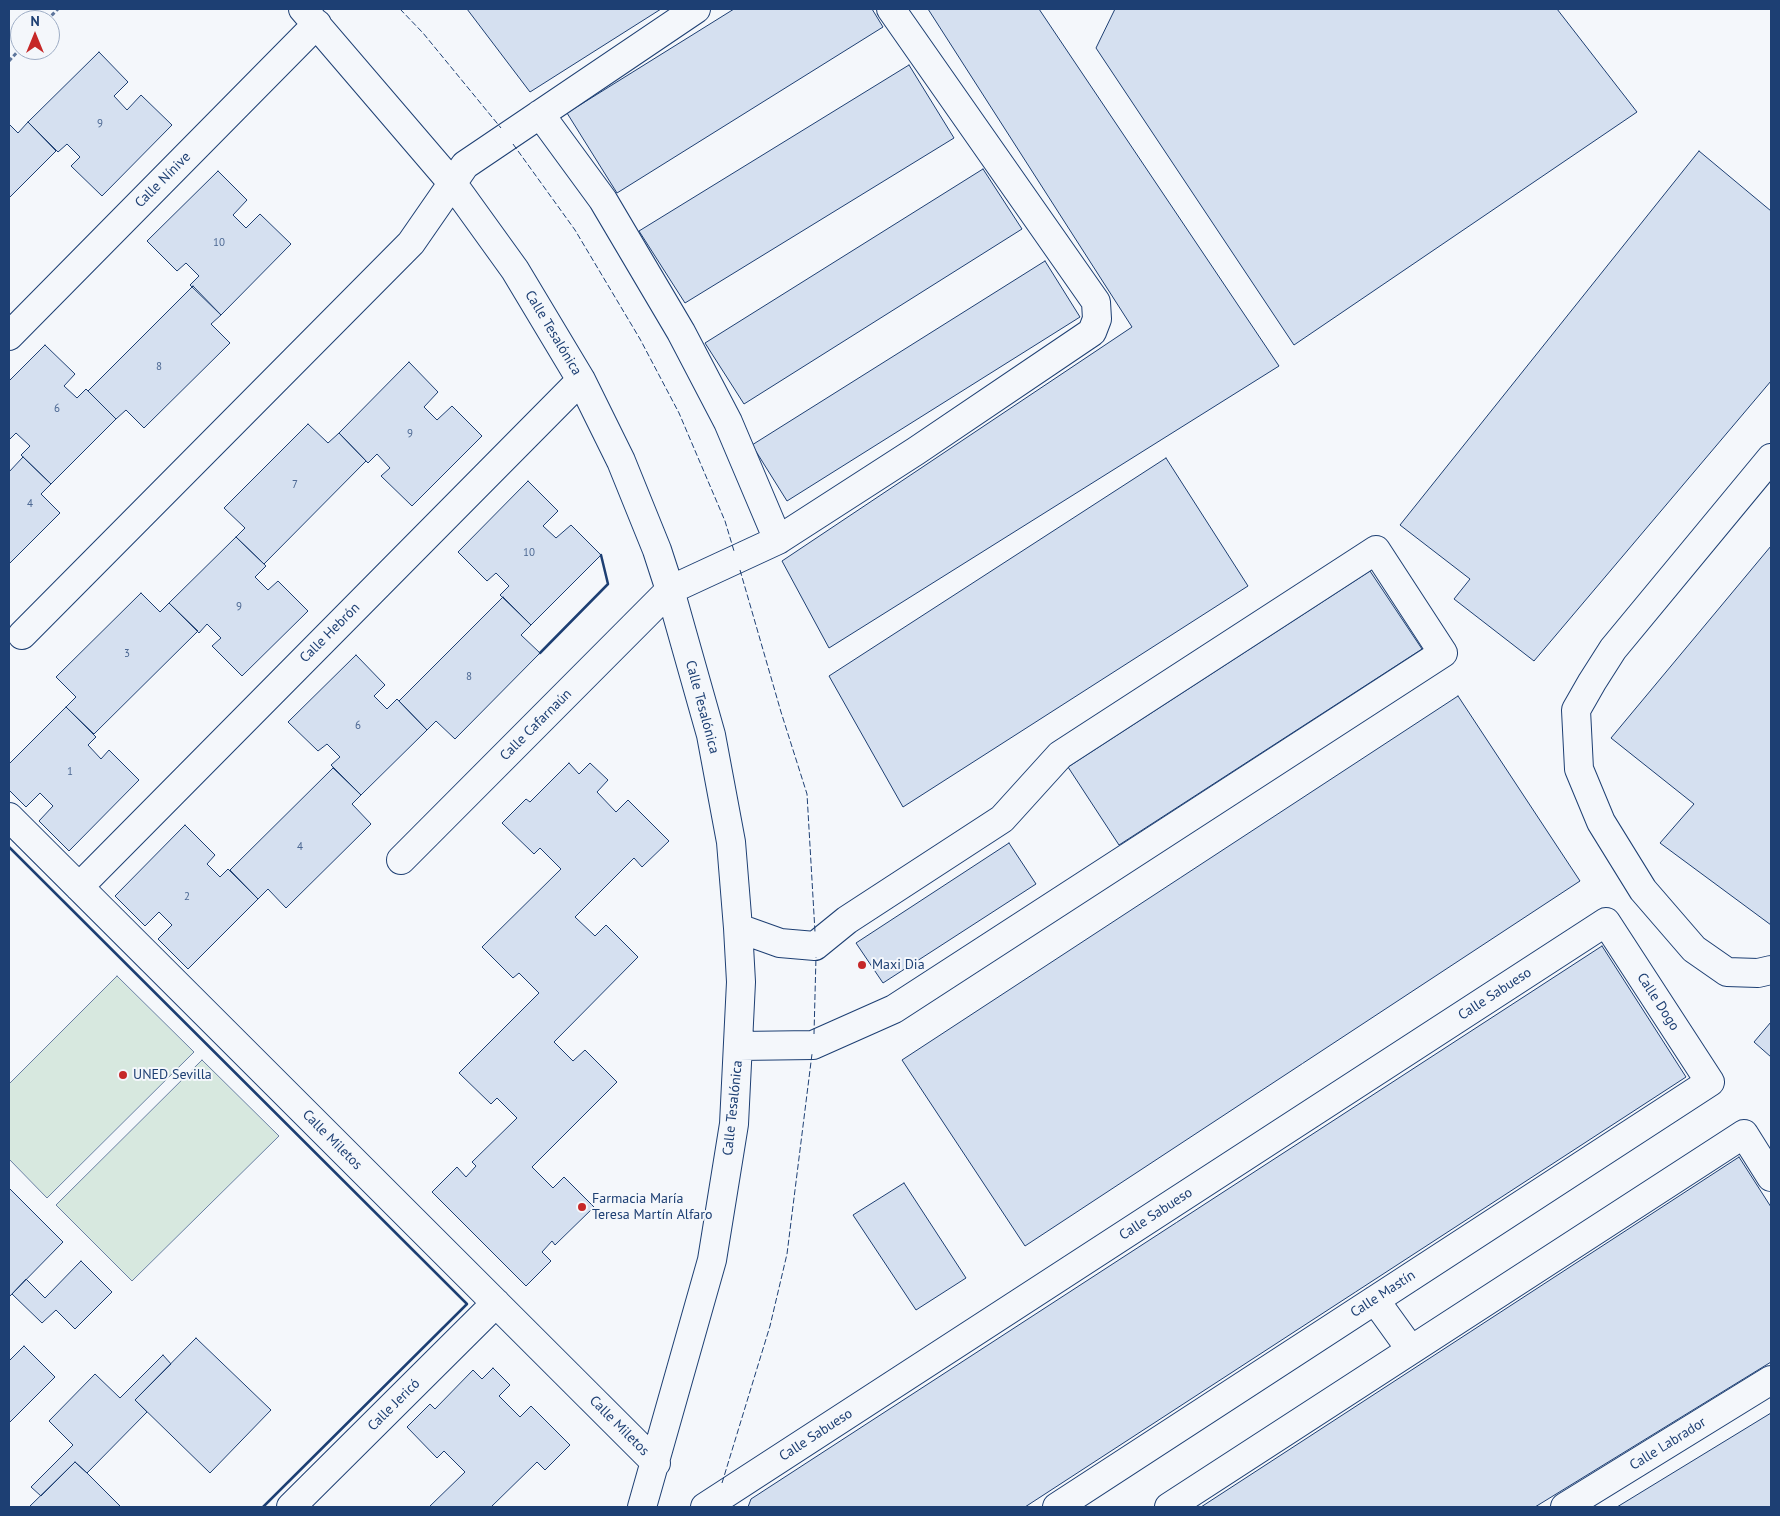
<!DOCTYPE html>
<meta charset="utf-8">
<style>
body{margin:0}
#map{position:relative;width:1780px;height:1516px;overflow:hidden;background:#f4f7fb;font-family:"PT Sans",sans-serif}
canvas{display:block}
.frame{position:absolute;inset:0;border:10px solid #1d3f73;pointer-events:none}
.north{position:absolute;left:10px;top:10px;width:50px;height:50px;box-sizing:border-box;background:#f4f7fb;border:1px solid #9eadc5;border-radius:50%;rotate:0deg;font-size:14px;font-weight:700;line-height:20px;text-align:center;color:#1d3f73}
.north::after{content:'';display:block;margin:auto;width:18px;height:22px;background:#c62828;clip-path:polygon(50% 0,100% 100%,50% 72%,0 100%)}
</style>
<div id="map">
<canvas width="1780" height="1516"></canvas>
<div class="frame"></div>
<div class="north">N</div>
</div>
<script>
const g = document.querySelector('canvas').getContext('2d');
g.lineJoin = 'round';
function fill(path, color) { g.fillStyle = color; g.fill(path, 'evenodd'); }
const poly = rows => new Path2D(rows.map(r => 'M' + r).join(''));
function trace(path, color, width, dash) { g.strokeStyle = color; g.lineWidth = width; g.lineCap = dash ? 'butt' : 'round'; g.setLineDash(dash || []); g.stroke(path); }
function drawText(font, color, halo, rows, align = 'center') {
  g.font = font + ' "PT Sans",sans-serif'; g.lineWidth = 4; g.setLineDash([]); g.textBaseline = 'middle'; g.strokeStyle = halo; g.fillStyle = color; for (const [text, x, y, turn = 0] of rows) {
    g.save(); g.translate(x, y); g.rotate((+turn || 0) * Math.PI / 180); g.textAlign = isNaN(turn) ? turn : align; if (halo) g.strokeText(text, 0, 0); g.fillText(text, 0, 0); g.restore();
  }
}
const green = poly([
 [117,976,194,1052,47,1198,9,1159,9,1084,117,976],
 [202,1060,279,1136,132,1281,56,1205,202,1060]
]);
fill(green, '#d7e8df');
trace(green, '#687fa3', 1);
const building = poly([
 [467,9,661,9,530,92,467,9],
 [734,9,872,9,883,27,617,193,567,113,734,9],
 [928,9,1039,9,1279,366,829,648,782,561,1132,327,928,9],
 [1115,9,1557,9,1637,112,1294,345,1096,48,1115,9],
 [99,52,128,82,114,96,127,110,141,95,172,125,102,196,71,166,80,157,67,144,58,152,28,122,99,52],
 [909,65,954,138,685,303,639,231,909,65],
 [28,122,56,151,9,198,9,124,18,133,28,122],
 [1699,151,1771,211,1771,381,1534,661,1454,599,1470,579,1400,525,1699,151],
 [983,169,1022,229,744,404,705,343,983,169],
 [218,171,247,200,233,215,246,228,260,214,291,244,221,315,190,285,199,276,186,263,177,271,147,241,218,171],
 [1045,261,1080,317,787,501,752,445,1045,261],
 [193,286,221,315,211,324,230,343,144,428,126,410,116,419,88,391,193,286],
 [45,345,75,374,64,386,77,398,86,389,116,419,51,484,21,455,30,446,16,433,9,440,9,381,45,345],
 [409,362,438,392,424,407,437,420,452,406,482,436,412,506,381,476,390,468,377,454,368,463,339,433,409,362],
 [308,424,328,443,339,433,366,461,264,564,236,537,245,528,224,508,308,424],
 [23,457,51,484,41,494,60,513,9,564,9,472,23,457],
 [1166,458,1248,586,903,807,829,676,1166,458],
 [528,481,558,511,543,526,556,538,571,525,601,555,531,625,500,595,509,586,496,573,487,581,458,552,528,481],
 [236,537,266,566,255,577,268,590,278,581,308,611,242,676,212,646,221,638,207,624,199,633,169,603,236,537],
 [1771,546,1771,925,1660,843,1694,804,1611,738,1771,546],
 [1370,571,1422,649,1119,845,1068,767,1370,571],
 [141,593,160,612,169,603,198,631,94,734,66,707,76,697,56,677,141,593],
 [503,597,531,625,521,635,540,653,455,739,436,721,427,730,399,701,503,597],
 [356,655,385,685,374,696,387,709,397,699,427,730,361,795,331,765,340,757,327,744,318,751,288,722,356,655],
 [1458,696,1580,881,1025,1246,902,1060,1458,696],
 [66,707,96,737,88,745,101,759,109,750,139,780,69,851,39,821,53,806,40,793,26,807,9,790,9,764,66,707],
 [569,763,579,774,590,763,608,780,597,792,616,812,628,800,669,841,642,867,634,858,575,917,595,936,606,925,638,957,554,1042,573,1061,585,1050,617,1082,532,1167,553,1188,564,1177,594,1207,555,1245,552,1241,542,1252,551,1261,526,1286,432,1192,457,1167,466,1177,476,1166,472,1162,517,1118,497,1098,491,1104,459,1073,539,993,519,973,513,978,482,947,561,869,540,848,534,854,502,823,526,799,530,802,569,763],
 [333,768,361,795,352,804,371,824,286,908,268,889,258,899,230,870,333,768],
 [185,825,215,855,207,864,220,877,228,869,258,899,188,969,158,939,172,925,159,912,145,926,115,896,185,825],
 [1009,843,1036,884,883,983,856,943,1009,843],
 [1602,946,1686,1077,1025,1507,748,1507,751,1499,1602,946],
 [1771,1022,1771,1057,1754,1042,1771,1022],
 [1739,1157,1771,1207,1771,1362,1535,1507,1201,1507,1739,1157],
 [904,1183,966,1278,916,1310,853,1215,904,1183],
 [9,1188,63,1242,9,1297,9,1188],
 [81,1261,112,1292,75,1329,56,1310,42,1323,12,1294,26,1279,45,1298,81,1261],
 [196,1338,271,1410,210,1473,135,1400,196,1338],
 [24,1346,55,1377,9,1423,9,1361,24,1346],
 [163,1355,171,1364,135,1400,147,1412,87,1473,75,1462,41,1496,31,1487,73,1445,49,1421,95,1374,120,1398,163,1355],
 [493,1368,510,1385,499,1396,520,1417,531,1406,570,1445,545,1470,537,1462,491,1507,429,1507,465,1472,444,1451,437,1458,407,1427,430,1404,435,1409,473,1370,482,1379,493,1368],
 [1771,1413,1771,1507,1617,1507,1771,1413],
 [75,1462,87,1473,121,1507,29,1507,75,1462]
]);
fill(building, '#d5e0f0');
trace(building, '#1d3f73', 1);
const minor = poly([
 [303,9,453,184,515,270,581,380,621,461,657,550,670,590,711,735,731,842,738,928,741,982,734,1124,712,1260,642,1507],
 [540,114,603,200,681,332,728,422,778,540],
 [9,336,317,24],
 [1771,458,1613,649,1592,682,1576,710,1579,769,1601,822,1643,890,1694,949,1727,972,1758,973,1771,970],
 [22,635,411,243,465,165,696,9],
 [9,817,656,1463],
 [401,860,670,590,778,540,916,451,1092,332,1097,319,1096,302,891,9],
 [79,887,581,380],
 [738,928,780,943,815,946,847,920,1002,819,1060,755,1376,550,1443,653,894,1009,813,1045,739,1046],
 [1375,1300,1411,1350],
 [291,1507,496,1303],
 [705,1507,1606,922,1710,1082,1057,1507],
 [1169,1507,1744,1134,1771,1177],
 [1565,1507,1771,1380]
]);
trace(minor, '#1d3f73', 30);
trace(poly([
 [47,20,58,9],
 [9,61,20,49]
]), '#5e769c', 3, [4, 2.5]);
trace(minor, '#f4f7fb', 28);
trace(poly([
 [400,9,423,33,501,128],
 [513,144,575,230,640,339,679,413,725,521,734,551],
 [740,570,781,712,807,794,815,932],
 [814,1034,816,957],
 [722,1483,770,1326,787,1254,812,1054]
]), '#1d3f73', 1, [6, 2.5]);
trace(poly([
 [540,653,608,584,601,555],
 [9,847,467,1304,263,1507]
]), '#1d3f73', 2.5);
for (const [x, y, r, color] of [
 [862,965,5,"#c62828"],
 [123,1075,5,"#c62828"],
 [582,1207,5,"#c62828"]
]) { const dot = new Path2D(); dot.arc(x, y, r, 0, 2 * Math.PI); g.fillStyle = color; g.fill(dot); trace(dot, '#f4f7fb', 2); }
drawText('11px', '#4b6792', null, [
 ["9",100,124],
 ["10",219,243],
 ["8",159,367],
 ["6",57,409],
 ["9",410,434],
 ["7",295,485],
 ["4",30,504],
 ["10",529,553],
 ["9",239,607],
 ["3",127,654],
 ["8",469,677],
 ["6",358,726],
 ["1",70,772],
 ["4",300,847],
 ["2",187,897]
]);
drawText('14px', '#1d3f73', '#f4f7fb', [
 ["Calle Nínive",163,180,-45],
 ["Calle Tesalónica",553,333,59],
 ["Calle Hebrón",330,633,-45],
 ["Calle Tesalónica",702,707,75],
 ["Calle Cafarnaún",536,725,-45],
 ["Calle Sabueso",1495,994,-33],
 ["Calle Dogo",1658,1002,57],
 ["Calle Tesalónica",733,1108,-84],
 ["Calle Miletos",332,1140,45],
 ["Calle Sabueso",1156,1214,-33],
 ["Calle Mastín",1383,1294,-33],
 ["Calle Jericó",394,1405,-45],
 ["Calle Miletos",619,1426,45],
 ["Calle Sabueso",816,1435,-33],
 ["Calle Labrador",1668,1444,-32]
]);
drawText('14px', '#1d3f73', '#f4f7fb', [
 ["Maxi Dia",872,965],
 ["UNED Sevilla",133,1075],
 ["Farmacia María",592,1199],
 ["Teresa Martín Alfaro",592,1215]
], 'left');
</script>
